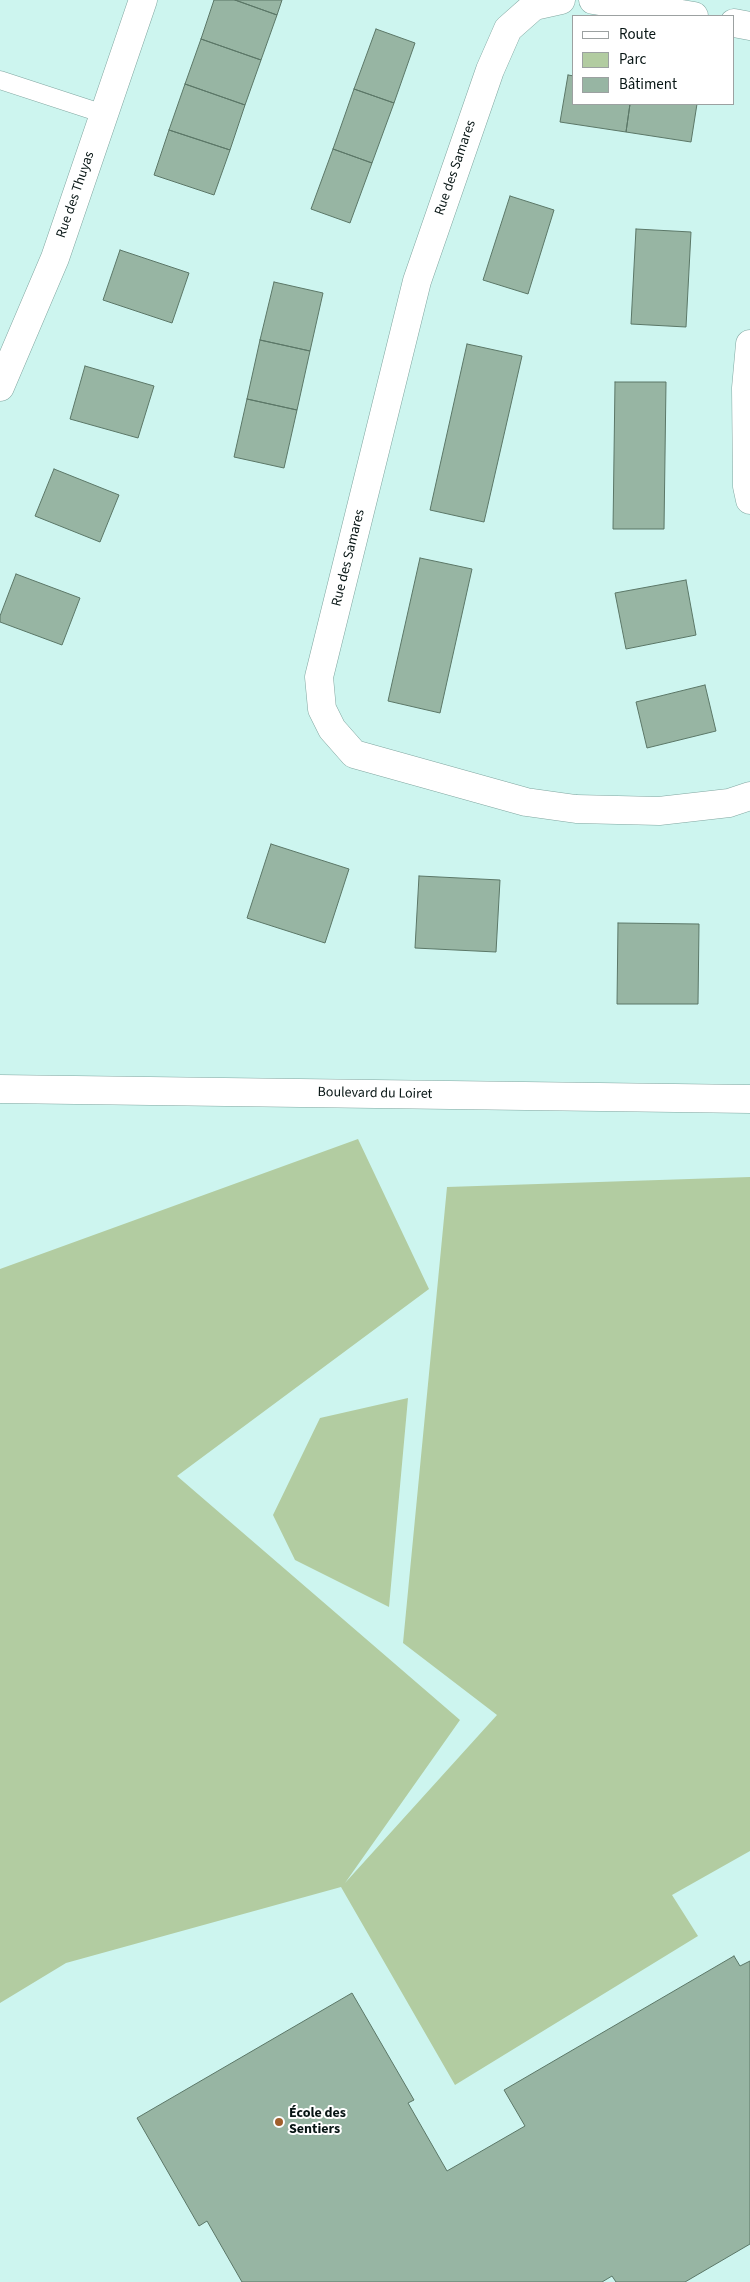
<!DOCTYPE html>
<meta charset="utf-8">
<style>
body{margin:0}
#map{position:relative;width:750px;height:2282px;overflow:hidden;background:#cdf5ef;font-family:"Source Sans 3",sans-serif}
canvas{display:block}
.legend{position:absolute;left:572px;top:15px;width:162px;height:90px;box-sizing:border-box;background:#fff;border:1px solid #9ca1a1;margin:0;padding:6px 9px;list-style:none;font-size:15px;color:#071514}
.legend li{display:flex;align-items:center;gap:10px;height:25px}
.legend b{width:25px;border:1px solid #9ca1a1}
</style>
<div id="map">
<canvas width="750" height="2282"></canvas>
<ul class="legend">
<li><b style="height:6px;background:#fff"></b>Route</li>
<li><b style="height:14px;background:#b2cca1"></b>Parc</li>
<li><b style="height:14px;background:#97b5a3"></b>Bâtiment</li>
</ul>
</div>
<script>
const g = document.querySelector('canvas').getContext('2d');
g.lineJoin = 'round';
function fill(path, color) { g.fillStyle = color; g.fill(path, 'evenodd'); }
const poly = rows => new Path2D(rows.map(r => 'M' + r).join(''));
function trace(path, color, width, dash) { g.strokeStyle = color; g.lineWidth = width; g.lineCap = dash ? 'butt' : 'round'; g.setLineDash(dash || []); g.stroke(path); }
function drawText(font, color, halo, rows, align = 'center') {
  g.font = font + ' "Source Sans 3",sans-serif'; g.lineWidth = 4; g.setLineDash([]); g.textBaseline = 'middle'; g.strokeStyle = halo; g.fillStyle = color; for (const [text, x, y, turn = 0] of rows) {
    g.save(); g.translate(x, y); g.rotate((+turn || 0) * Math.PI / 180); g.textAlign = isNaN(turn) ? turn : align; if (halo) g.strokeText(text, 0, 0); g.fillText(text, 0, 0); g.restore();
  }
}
fill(poly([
 [358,1139,429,1289,177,1476,460,1720,345,1883,497,1715,403,1643,447,1187,750,1177,750,1851,672,1895,698,1936,455,2085,341,1887,66,1963,0,2003,0,1269],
 [408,1398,389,1607,295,1560,273,1515,320,1418]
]), '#b2cca1');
const building = poly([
 [214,0,235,0,277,15,261,60,201,39,214,0],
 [235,0,282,0,277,15,235,0],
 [376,29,415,43,394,103,354,89,376,29],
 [201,39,261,60,245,105,185,84,201,39],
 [568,75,574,76,574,104,630,104,626,132,560,122,568,75],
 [185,84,245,105,230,150,169,130,185,84],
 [354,89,394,103,372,163,333,149,354,89],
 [630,104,697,104,691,142,626,132,630,104],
 [169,130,230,150,214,195,154,175,169,130],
 [333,149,372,163,350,223,311,209,333,149],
 [510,196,554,210,528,294,483,280,510,196],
 [636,229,691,232,686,327,631,324,636,229],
 [120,250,189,273,172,323,103,300,120,250],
 [274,282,323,293,310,351,260,340,274,282],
 [260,340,310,351,297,410,247,399,260,340],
 [467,344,522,356,484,522,430,510,467,344],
 [85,366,154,386,138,438,70,419,85,366],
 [615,382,666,382,664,529,613,529,615,382],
 [247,399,297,410,284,468,234,457,247,399],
 [54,469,119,495,100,542,35,516,54,469],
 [420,558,472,569,440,713,388,701,420,558],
 [16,574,80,598,62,645,0,622,0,616,16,574],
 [686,580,696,635,626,649,615,593,686,580],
 [705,685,716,731,647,748,636,702,705,685],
 [271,844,349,869,325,943,247,918,271,844],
 [419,876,500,880,496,952,415,948,419,876],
 [618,923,699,924,698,1004,617,1004,618,923],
 [734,1956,740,1966,750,1961,750,2244,685,2282,616,2282,612,2276,602,2282,242,2282,207,2221,199,2226,137,2118,352,1993,414,2100,408,2103,447,2171,525,2126,504,2090,734,1956]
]);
fill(building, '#97b5a3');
trace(building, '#5b7767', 1);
const service = poly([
 [0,80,104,114]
]);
const minor = poly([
 [561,0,534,6,508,29,490,70,417,281,319,677,322,709,332,729,354,754,526,802,576,809,659,811,729,803,750,796],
 [593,0,694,16],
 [734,23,750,26],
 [750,344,746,388,747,486,750,500],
 [0,387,55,258,143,0]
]);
const tertiary = poly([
 [0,1089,750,1099]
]);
trace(service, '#80a6a0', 19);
trace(minor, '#80a6a0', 29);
trace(tertiary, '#80a6a0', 29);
trace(service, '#fff', 18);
trace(minor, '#fff', 28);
trace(tertiary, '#fff', 28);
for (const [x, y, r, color] of [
 [279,2122,5,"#a05e2b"]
]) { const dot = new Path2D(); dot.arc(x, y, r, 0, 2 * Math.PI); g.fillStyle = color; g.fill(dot); trace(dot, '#fff', 2); }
drawText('14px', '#071514', '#fff', [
 ["Rue des Samares",456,168,-71],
 ["Rue des Thuyas",76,195,-71],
 ["Rue des Samares",349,558,-76],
 ["Boulevard du Loiret",375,1094,1]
]);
drawText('bold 14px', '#071514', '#fff', [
 ["École des",289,2114],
 ["Sentiers",289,2130]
], 'left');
</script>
